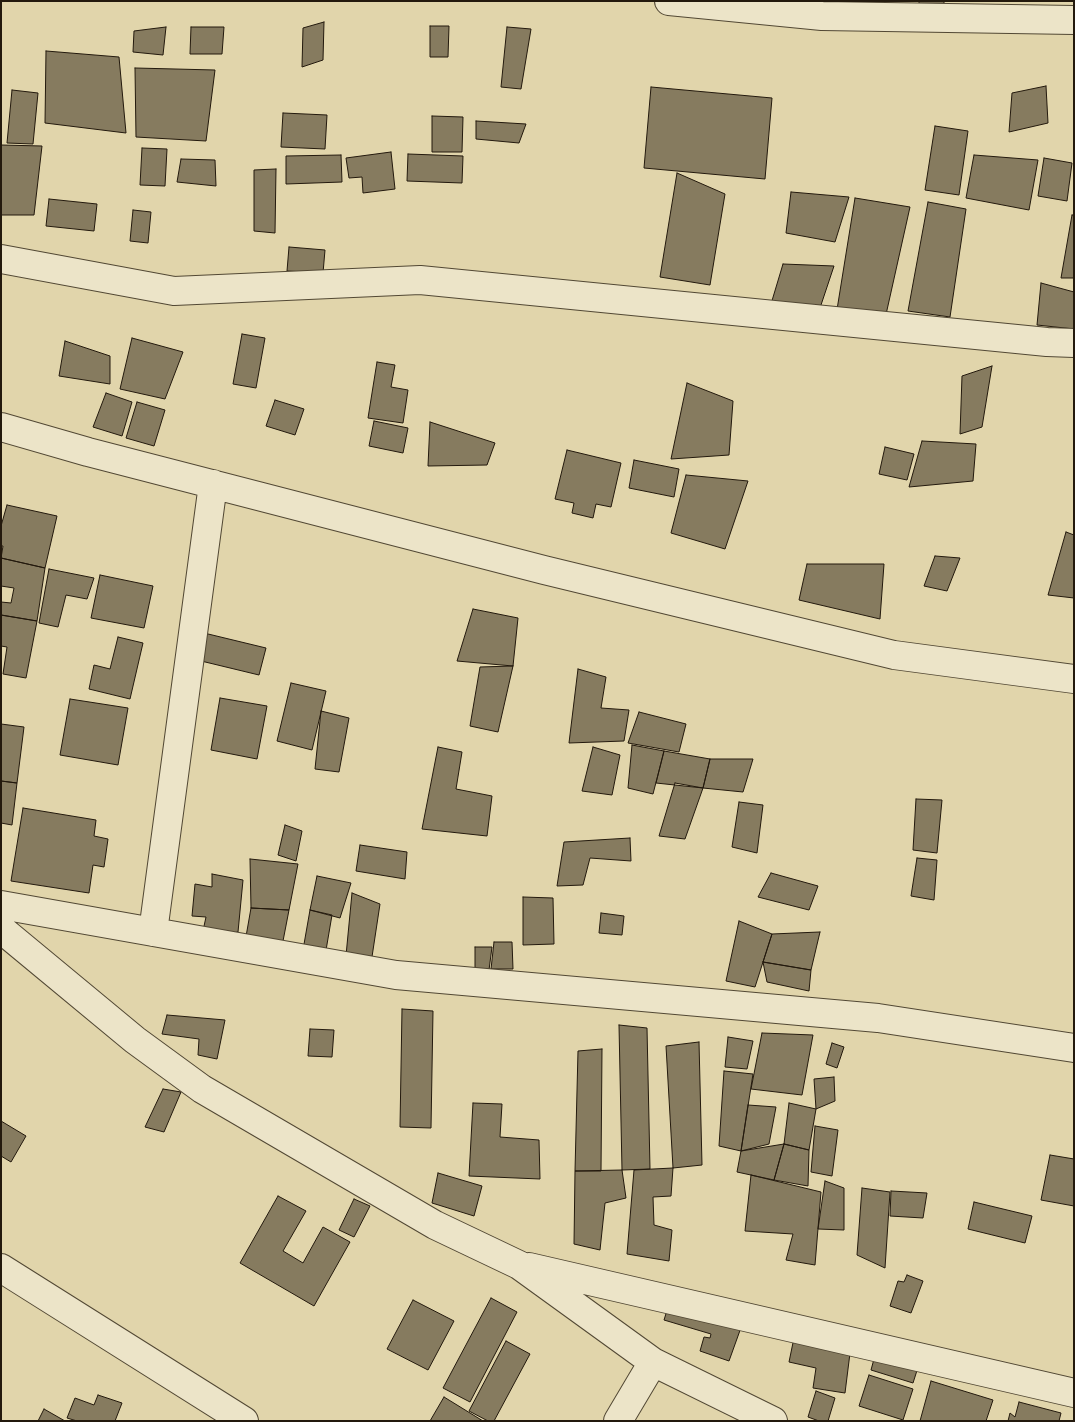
<!DOCTYPE html>
<style>
body{margin:0}
#map{position:relative;width:1075px;height:1422px;overflow:hidden;background:#e1d5ab;font-family:Vollkorn,serif}
canvas{display:block}
.frame{position:absolute;inset:0;border:2px solid #23190d;pointer-events:none}
</style>
<div id="map">
<canvas width="1075" height="1422"></canvas>
<div class="frame"></div>
</div>
<script>
const g = document.querySelector('canvas').getContext('2d');
g.lineJoin = 'round';
function fill(path, color) { g.fillStyle = color; g.fill(path, 'evenodd'); }
const poly = rows => new Path2D(rows.map(r => 'M' + r).join(''));
function trace(path, color, width, dash) { g.strokeStyle = color; g.lineWidth = width; g.lineCap = dash ? 'butt' : 'round'; g.setLineDash(dash || []); g.stroke(path); }
const building = poly([
 [919,1,944,1,944,7,919,5,919,1],
 [324,22,323,60,302,67,303,28,324,22],
 [430,26,449,26,448,57,430,57,430,26],
 [166,27,163,55,133,52,134,31,166,27],
 [191,27,224,27,222,54,190,54,191,27],
 [507,27,531,29,521,89,501,87,507,27],
 [46,51,119,57,126,133,45,123,46,51],
 [135,68,215,70,206,141,136,137,135,68],
 [1046,86,1048,123,1009,132,1012,93,1046,86],
 [651,87,772,98,765,179,644,168,651,87],
 [12,90,38,93,33,144,7,143,12,90],
 [283,113,327,115,325,149,281,147,283,113],
 [432,116,463,117,462,152,432,152,432,116],
 [476,121,526,124,519,143,476,139,476,121],
 [935,126,968,131,959,195,925,190,935,126],
 [1,145,42,146,34,215,1,215,1,145],
 [142,148,167,149,165,186,140,185,142,148],
 [391,152,395,189,363,193,362,177,349,178,346,158,391,152],
 [408,154,463,156,462,183,407,181,408,154],
 [341,155,342,182,286,184,286,156,341,155],
 [974,155,1038,160,1029,210,966,198,974,155],
 [1044,158,1072,163,1067,201,1038,196,1044,158],
 [181,159,215,160,216,186,177,182,181,159],
 [276,169,275,233,254,231,254,170,276,169],
 [677,173,725,194,710,285,660,277,677,173],
 [791,192,849,197,835,242,786,233,791,192],
 [855,198,910,207,885,319,835,322,855,198],
 [49,199,97,204,94,231,46,226,49,199],
 [928,202,966,209,950,317,908,311,928,202],
 [133,210,151,212,148,243,130,241,133,210],
 [1072,215,1074,215,1074,278,1061,278,1072,215],
 [289,247,325,250,323,273,287,271,289,247],
 [783,264,834,266,820,308,771,304,783,264],
 [1041,283,1074,292,1074,329,1037,325,1041,283],
 [242,334,265,338,256,388,233,384,242,334],
 [132,338,183,352,165,399,120,389,132,338],
 [65,341,110,356,110,384,59,376,65,341],
 [377,362,395,365,391,387,408,390,403,423,368,418,377,362],
 [992,366,982,427,960,434,962,376,992,366],
 [687,383,733,401,729,455,671,459,687,383],
 [106,393,132,402,122,436,93,427,106,393],
 [275,400,304,409,295,435,266,426,275,400],
 [137,402,165,410,154,446,126,438,137,402],
 [374,421,408,428,403,453,369,446,374,421],
 [430,422,495,443,487,465,428,466,430,422],
 [922,441,976,444,973,481,909,487,922,441],
 [885,447,914,454,907,480,879,474,885,447],
 [567,450,621,463,611,507,596,504,593,518,572,513,574,503,555,499,567,450],
 [634,460,679,469,674,497,629,488,634,460],
 [686,475,748,481,725,549,671,533,686,475],
 [7,505,57,516,45,568,1,558,3,546,1,546,1,526,7,505],
 [1066,532,1074,535,1074,598,1048,595,1066,532],
 [935,556,960,558,947,591,924,586,935,556],
 [1,558,45,568,37,621,1,615,1,602,11,603,14,588,1,586,1,558],
 [807,564,884,564,880,619,799,600,807,564],
 [49,569,94,578,87,599,66,595,58,627,39,623,49,569],
 [100,575,153,586,144,628,91,618,100,575],
 [473,609,518,618,513,666,457,661,473,609],
 [1,615,37,621,26,678,3,674,7,647,1,646,1,615],
 [204,633,266,648,259,675,197,660,204,633],
 [118,637,143,643,130,699,89,689,94,665,110,669,118,637],
 [513,666,498,732,470,726,480,667,513,666],
 [578,669,606,677,601,708,629,710,624,741,569,743,578,669],
 [291,683,326,691,312,750,277,741,291,683],
 [220,698,267,706,257,759,211,750,220,698],
 [70,699,128,708,118,765,60,755,70,699],
 [321,711,349,718,339,772,315,769,321,711],
 [639,712,686,724,679,752,628,743,639,712],
 [1,724,24,727,17,783,1,781,1,724],
 [632,745,664,751,653,794,628,788,632,745],
 [438,747,462,752,456,789,492,796,487,836,422,829,438,747],
 [593,747,620,755,612,795,582,791,593,747],
 [664,751,710,759,703,788,656,783,664,751],
 [710,759,753,759,743,792,703,788,710,759],
 [1,781,17,783,12,825,1,823,1,781],
 [675,783,703,788,685,839,659,836,675,783],
 [916,799,942,800,937,853,913,850,916,799],
 [739,802,763,805,757,853,732,847,739,802],
 [23,808,96,820,94,836,108,839,104,867,93,865,89,893,11,881,23,808],
 [285,825,302,831,296,861,278,855,285,825],
 [630,838,631,861,590,858,583,885,557,886,564,842,630,838],
 [360,845,407,852,405,879,356,871,360,845],
 [917,858,937,860,934,900,911,896,917,858],
 [250,859,298,864,289,910,251,908,250,859],
 [771,873,818,886,809,910,758,897,771,873],
 [212,874,243,880,238,932,201,940,206,917,192,916,195,884,212,887,212,874],
 [317,876,351,883,340,918,310,910,317,876],
 [352,893,380,904,370,970,345,966,352,893],
 [523,897,553,898,554,944,523,945,523,897],
 [251,908,289,910,283,941,244,948,251,908],
 [310,910,332,915,324,962,300,967,310,910],
 [601,913,624,916,622,935,599,933,601,913],
 [739,921,772,934,755,987,726,981,739,921],
 [820,932,811,970,763,962,772,934,820,932],
 [494,942,512,942,513,969,491,969,494,942],
 [475,947,492,947,489,970,475,969,475,947],
 [763,962,811,970,809,991,767,982,763,962],
 [402,1009,433,1011,431,1128,400,1127,402,1009],
 [167,1015,225,1020,217,1059,198,1055,199,1039,162,1034,167,1015],
 [619,1025,647,1028,650,1169,622,1170,619,1025],
 [310,1029,334,1030,332,1057,308,1056,310,1029],
 [762,1033,813,1035,802,1095,751,1089,762,1033],
 [728,1037,753,1041,747,1069,725,1067,728,1037],
 [699,1042,702,1165,673,1168,666,1046,699,1042],
 [832,1043,844,1047,837,1068,826,1064,832,1043],
 [602,1049,601,1171,575,1171,578,1051,602,1049],
 [724,1071,753,1074,741,1151,719,1146,724,1071],
 [834,1077,835,1101,816,1109,814,1079,834,1077],
 [163,1089,181,1092,164,1132,145,1127,163,1089],
 [473,1103,502,1104,500,1137,539,1140,540,1179,469,1176,473,1103],
 [789,1103,816,1109,809,1150,784,1144,789,1103],
 [748,1105,776,1107,769,1144,741,1151,748,1105],
 [1,1121,26,1136,11,1162,1,1156,1,1121],
 [815,1126,838,1130,832,1176,811,1172,815,1126],
 [784,1144,774,1180,737,1172,741,1151,784,1144],
 [784,1144,809,1150,808,1186,774,1180,784,1144],
 [1050,1155,1074,1159,1074,1206,1041,1200,1050,1155],
 [673,1168,671,1196,653,1197,654,1225,672,1230,669,1261,627,1254,634,1170,673,1168],
 [622,1170,626,1198,605,1203,600,1250,574,1244,575,1171,622,1170],
 [438,1173,482,1186,474,1216,432,1203,438,1173],
 [751,1175,821,1192,815,1265,786,1260,793,1234,745,1231,751,1175],
 [825,1181,844,1188,844,1230,818,1229,825,1181],
 [862,1188,890,1192,885,1268,857,1255,862,1188],
 [891,1191,927,1193,923,1218,890,1216,891,1191],
 [278,1196,306,1211,283,1251,303,1263,323,1227,350,1242,314,1306,240,1263,278,1196],
 [354,1199,370,1206,354,1237,339,1230,354,1199],
 [974,1202,1032,1216,1025,1243,968,1229,974,1202],
 [907,1275,923,1281,911,1313,890,1306,898,1281,904,1282,907,1275],
 [491,1298,517,1312,470,1402,443,1388,491,1298],
 [413,1300,454,1321,428,1370,387,1349,413,1300],
 [669,1304,743,1322,729,1361,700,1351,704,1337,710,1338,711,1334,664,1320,669,1304],
 [795,1333,851,1345,845,1393,813,1388,816,1368,789,1362,795,1333],
 [506,1341,530,1354,494,1421,488,1421,469,1411,506,1341],
 [877,1348,920,1361,913,1383,871,1370,877,1348],
 [869,1375,913,1389,903,1420,859,1406,869,1375],
 [931,1381,993,1400,986,1421,920,1421,931,1381],
 [816,1391,835,1398,828,1421,819,1421,808,1417,816,1391],
 [98,1395,122,1403,115,1421,77,1421,67,1418,75,1398,94,1405,98,1395],
 [444,1397,483,1421,430,1421,444,1397],
 [1019,1402,1061,1413,1059,1421,1008,1421,1010,1413,1015,1417,1019,1402],
 [44,1409,65,1421,38,1421,44,1409]
]);
fill(building, '#867b5f');
trace(building, '#23190d', 1);
const minor = poly([
 [669,1,822,16,1074,20],
 [1,259,174,291,420,280,1047,342,1074,343],
 [1,427,88,452,544,570,894,655,1074,679],
 [1,905,396,975,878,1018,1074,1048],
 [1,929,135,1040,202,1089,435,1225,519,1265,653,1362,773,1421],
 [153,932,213,484],
 [529,1267,1074,1393],
 [1,1268,244,1421],
 [618,1421,653,1362]
]);
trace(minor, '#524834', 30);
trace(minor, '#ece4c8', 28);
</script>
